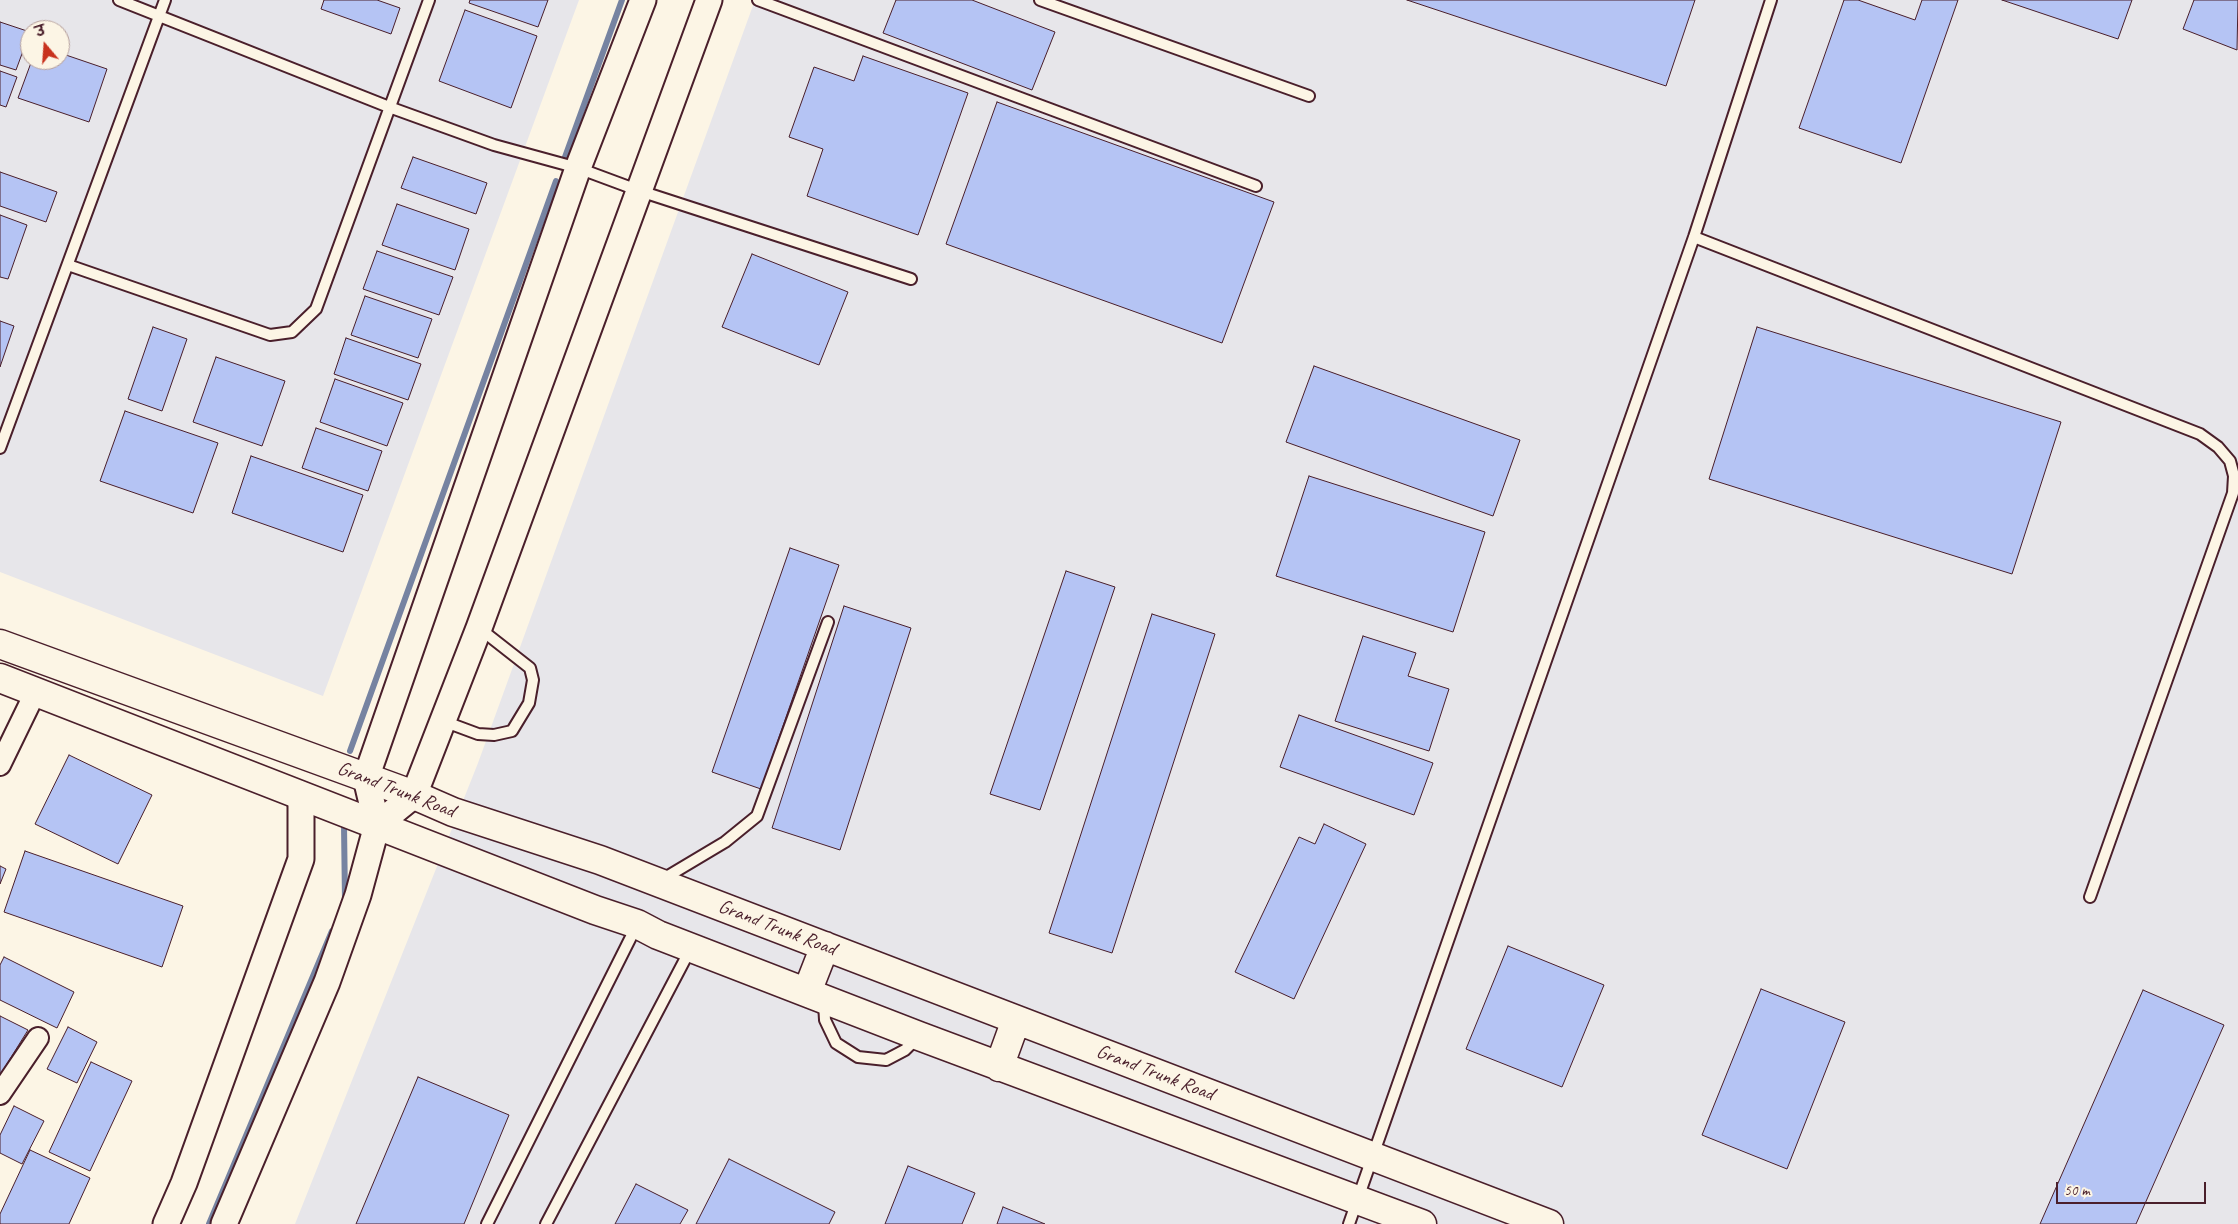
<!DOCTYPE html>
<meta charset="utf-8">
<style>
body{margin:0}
#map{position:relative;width:2238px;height:1224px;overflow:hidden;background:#fcf5e5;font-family:Caveat,"Playpen Sans Deva",sans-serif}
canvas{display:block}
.north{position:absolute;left:20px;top:20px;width:50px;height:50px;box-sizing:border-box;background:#fcf5e5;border:1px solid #b59f9b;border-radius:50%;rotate:342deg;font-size:14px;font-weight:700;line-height:20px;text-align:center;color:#4a1f2b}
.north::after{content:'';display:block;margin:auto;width:18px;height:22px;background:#c8321e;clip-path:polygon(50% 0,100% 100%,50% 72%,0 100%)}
.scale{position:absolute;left:2056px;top:1182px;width:150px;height:22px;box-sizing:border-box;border:2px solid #4a1f2b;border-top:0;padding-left:6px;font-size:15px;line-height:18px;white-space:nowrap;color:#4a1f2b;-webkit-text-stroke:4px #fcf5e5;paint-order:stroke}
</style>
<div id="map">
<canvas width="2238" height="1224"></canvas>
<div class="north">उ</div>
<div class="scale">50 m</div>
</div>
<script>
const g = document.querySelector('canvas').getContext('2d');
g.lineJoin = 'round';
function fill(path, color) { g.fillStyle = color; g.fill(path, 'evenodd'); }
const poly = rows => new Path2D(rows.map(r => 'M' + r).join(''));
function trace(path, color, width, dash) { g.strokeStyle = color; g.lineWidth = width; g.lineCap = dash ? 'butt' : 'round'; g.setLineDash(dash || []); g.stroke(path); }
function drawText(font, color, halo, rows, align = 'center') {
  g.font = font + ' Caveat,sans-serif'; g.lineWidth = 5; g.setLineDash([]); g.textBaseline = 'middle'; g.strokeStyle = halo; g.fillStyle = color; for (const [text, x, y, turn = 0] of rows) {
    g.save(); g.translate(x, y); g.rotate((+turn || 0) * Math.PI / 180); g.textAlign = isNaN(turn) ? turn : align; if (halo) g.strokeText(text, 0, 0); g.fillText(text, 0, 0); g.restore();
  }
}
fill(poly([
 [0,0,579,0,323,696,0,572],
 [30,30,60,30,60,60,30,60],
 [755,0,2238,0,2238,1224,295,1224,478,763]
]), '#e7e6ea');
trace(poly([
 [565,157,622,0],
 [350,751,556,181],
 [344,825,345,901],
 [209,1224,332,931]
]), '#7683a1', 6);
const building = poly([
 [324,0,377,0,400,8,391,34,321,9,324,0],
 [470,0,548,0,538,27,469,3,470,0],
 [896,0,972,0,1055,32,1032,90,883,33,896,0],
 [1407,0,1695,0,1666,86,1407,0],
 [1844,0,1858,0,1915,20,1922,0,1958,0,1901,163,1799,128,1844,0],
 [2002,0,2132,0,2118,39,2002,0],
 [2194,0,2238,0,2237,50,2183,29,2194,0],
 [465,10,537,36,511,108,439,81,465,10],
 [0,22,30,32,16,70,0,65,0,22],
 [60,53,107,69,89,122,18,98,32,60,60,60,60,53],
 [863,56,968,93,918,235,807,196,823,149,789,137,814,67,854,81,863,56],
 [0,71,17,77,6,107,0,105,0,71],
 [997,102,1274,202,1222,343,946,244,997,102],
 [413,157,487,183,476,214,401,188,413,157],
 [0,172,57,192,46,222,0,206,0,172],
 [397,204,469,229,455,270,382,245,397,204],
 [0,215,27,225,8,279,0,277,0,215],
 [377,251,453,277,439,315,363,289,377,251],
 [752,254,848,292,819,365,722,327,752,254],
 [365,296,432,319,418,358,351,335,365,296],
 [0,321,14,326,0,367,0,321],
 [153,327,187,339,162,411,128,399,153,327],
 [1757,327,2061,422,2012,574,1709,479,1757,327],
 [346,338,421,364,408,400,334,374,346,338],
 [216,357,285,381,262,446,193,422,216,357],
 [1314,366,1520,440,1493,516,1286,442,1314,366],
 [335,379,403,403,387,446,320,422,335,379],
 [125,411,218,443,193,513,100,481,125,411],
 [316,428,382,451,368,491,302,468,316,428],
 [251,456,363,495,343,552,232,513,251,456],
 [1309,476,1485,532,1453,632,1276,576,1309,476],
 [790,548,839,565,761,789,712,772,790,548],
 [1066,571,1115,587,1040,810,990,794,1066,571],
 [844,606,911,628,840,850,772,828,844,606],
 [1152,614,1215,634,1112,953,1049,933,1152,614],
 [1363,636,1416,653,1408,676,1449,689,1429,751,1335,721,1363,636],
 [1299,715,1433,763,1414,815,1280,767,1299,715],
 [69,755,152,795,118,864,35,824,69,755],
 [1324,824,1366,844,1294,999,1235,972,1299,837,1315,844,1324,824],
 [25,851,183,906,162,967,4,912,25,851],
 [0,866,6,869,0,884,0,866],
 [1508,946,1604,985,1562,1087,1466,1049,1508,946],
 [4,957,74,992,57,1028,0,1000,0,965,4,957],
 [1761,989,1845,1022,1787,1169,1702,1135,1761,989],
 [2143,990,2224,1025,2136,1224,2040,1224,2143,990],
 [0,1016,28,1030,0,1075,0,1016],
 [68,1027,97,1042,77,1083,47,1069,68,1027],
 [91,1062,132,1081,90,1171,49,1152,91,1062],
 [418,1077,509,1115,464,1224,356,1224,418,1077],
 [14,1106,44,1121,22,1164,0,1153,0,1135,14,1106],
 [30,1150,90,1178,69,1224,0,1224,0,1214,30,1150],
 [729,1159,835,1212,829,1224,696,1224,729,1159],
 [908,1166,975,1193,962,1224,885,1224,908,1166],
 [636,1184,688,1210,680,1224,615,1224,636,1184],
 [1003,1207,1045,1224,997,1224,1003,1207]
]);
fill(building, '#b5c4f4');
trace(building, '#4a1f2b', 1);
const service = poly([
 [119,0,389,107,494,145,578,168,640,191,911,279],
 [758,0,1256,186],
 [1040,0,1309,96],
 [1694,237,2200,434,2218,447,2230,461,2234,476,2233,493,2090,897],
 [68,265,270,335,292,332,316,309,429,0],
 [0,448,165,0],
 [443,721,478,734,494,735,512,731,529,703,533,680,530,668,479,628],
 [663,879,725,842,757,816,828,622],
 [824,1003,825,1020,836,1043,858,1057,886,1060,905,1050,917,1038],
 [487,1224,637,925],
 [546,1224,691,948],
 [1349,1224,1694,237,1771,0]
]);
const minor = poly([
 [0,765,35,693],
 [0,1094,38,1038]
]);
const tertiary = poly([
 [377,825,414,795,479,628,709,0],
 [166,1224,184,1183,301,859,301,795],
 [224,1224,327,982,358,895,377,825,366,778,578,168,643,0]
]);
const trunk = poly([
 [0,644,414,795,453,812,600,860,1549,1224],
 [0,678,595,910,637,924,658,935,919,1036,1422,1224],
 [807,992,825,946],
 [999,1067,1016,1020]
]);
trace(service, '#4a1f2b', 14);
trace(minor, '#4a1f2b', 24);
trace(tertiary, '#4a1f2b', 29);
trace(trunk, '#4a1f2b', 31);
trace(service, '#fcf5e5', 10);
trace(minor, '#fcf5e5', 20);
trace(tertiary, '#fcf5e5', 25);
trace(trunk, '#fcf5e5', 28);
drawText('20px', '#4a1f2b', '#fcf5e5', [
 ["Grand Trunk Road",396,790,21],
 ["Grand Trunk Road",777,928,21],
 ["Grand Trunk Road",1155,1073,21]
]);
</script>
